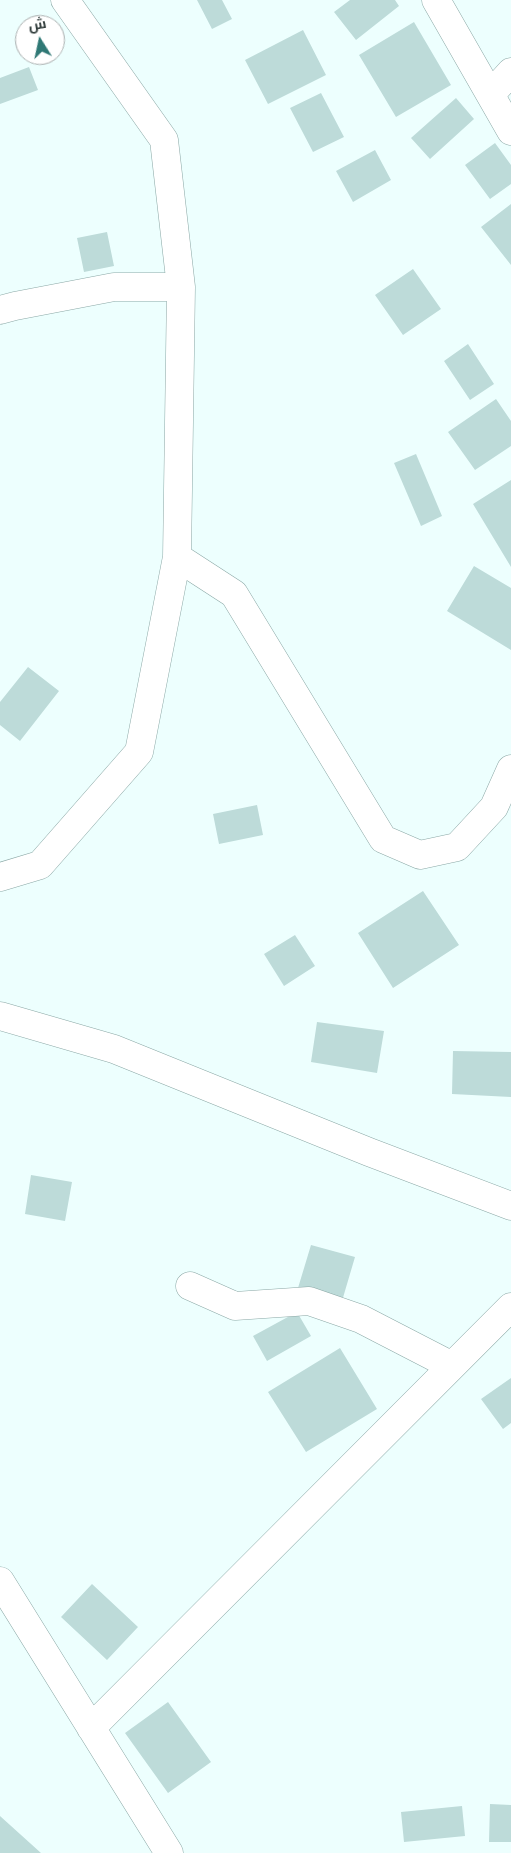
<!DOCTYPE html>
<meta charset="utf-8">
<style>
body{margin:0}
#map{position:relative;width:511px;height:1853px;overflow:hidden;background:#edfffe;font-family:Overpass,Cairo,sans-serif}
canvas{display:block}
.north{position:absolute;left:15px;top:15px;width:50px;height:50px;box-sizing:border-box;background:#fff;border:1px solid #abb0b0;border-radius:50%;rotate:350deg;font-size:14px;font-weight:700;line-height:20px;text-align:center;color:#2e3a39}
.north::after{content:'';display:block;margin:auto;width:18px;height:22px;background:#2f7875;clip-path:polygon(50% 0,100% 100%,50% 72%,0 100%)}
</style>
<div id="map">
<canvas width="511" height="1853"></canvas>
<div class="north">ش</div>
</div>
<script>
const g = document.querySelector('canvas').getContext('2d');
g.lineJoin = 'round';
function fill(path, color) { g.fillStyle = color; g.fill(path, 'evenodd'); }
const poly = rows => new Path2D(rows.map(r => 'M' + r).join(''));
function trace(path, color, width, dash) { g.strokeStyle = color; g.lineWidth = width; g.lineCap = dash ? 'butt' : 'round'; g.setLineDash(dash || []); g.stroke(path); }
fill(poly([
 [197,0,222,0,232,19,212,29],
 [350,0,395,0,399,6,356,40,334,12],
 [414,22,451,85,396,117,359,55],
 [303,30,326,75,268,104,245,60],
 [29,67,38,90,0,104,0,78],
 [321,93,344,137,313,152,290,108],
 [456,98,474,119,430,159,411,138],
 [495,143,511,165,511,184,490,199,465,165],
 [375,150,391,180,353,202,336,171],
 [511,204,511,265,481,227],
 [107,232,114,266,84,272,77,238],
 [413,269,441,309,403,335,375,295],
 [468,344,494,384,470,400,444,361],
 [496,399,511,421,511,446,475,470,448,432],
 [416,454,442,516,421,526,394,463],
 [511,480,511,567,473,504],
 [474,566,511,588,511,650,447,611],
 [28,667,59,691,20,741,0,725,0,702],
 [257,805,263,835,219,844,213,814],
 [423,891,459,945,393,988,358,933],
 [295,935,315,966,284,986,264,954],
 [317,1022,384,1031,377,1073,311,1062],
 [453,1051,511,1052,511,1097,452,1094],
 [31,1175,72,1182,65,1221,25,1214],
 [311,1245,355,1257,342,1301,298,1288],
 [297,1312,311,1336,267,1361,253,1336],
 [340,1348,377,1409,306,1452,268,1392],
 [511,1378,511,1423,503,1429,481,1399],
 [92,1584,138,1627,107,1660,61,1617],
 [168,1702,211,1762,168,1793,125,1733],
 [490,1804,511,1805,511,1842,489,1842],
 [462,1806,465,1836,404,1842,401,1812],
 [0,1816,41,1853,0,1853]
]), '#bddbd9');
const minor = poly([
 [436,0,511,131],
 [491,94,511,72],
 [0,310,15,306,114,287,181,287],
 [177,557,234,594,383,839,420,855,457,847,494,807,511,769],
 [0,877,40,865,139,752,177,557,181,287,164,140,65,0],
 [0,1016,114,1049,369,1152,511,1206],
 [190,1286,235,1306,309,1301,361,1319,452,1366],
 [0,1581,169,1853],
 [91,1728,511,1307]
]);
trace(minor, '#8ba8a6', 29);
trace(minor, '#fff', 28);
</script>
